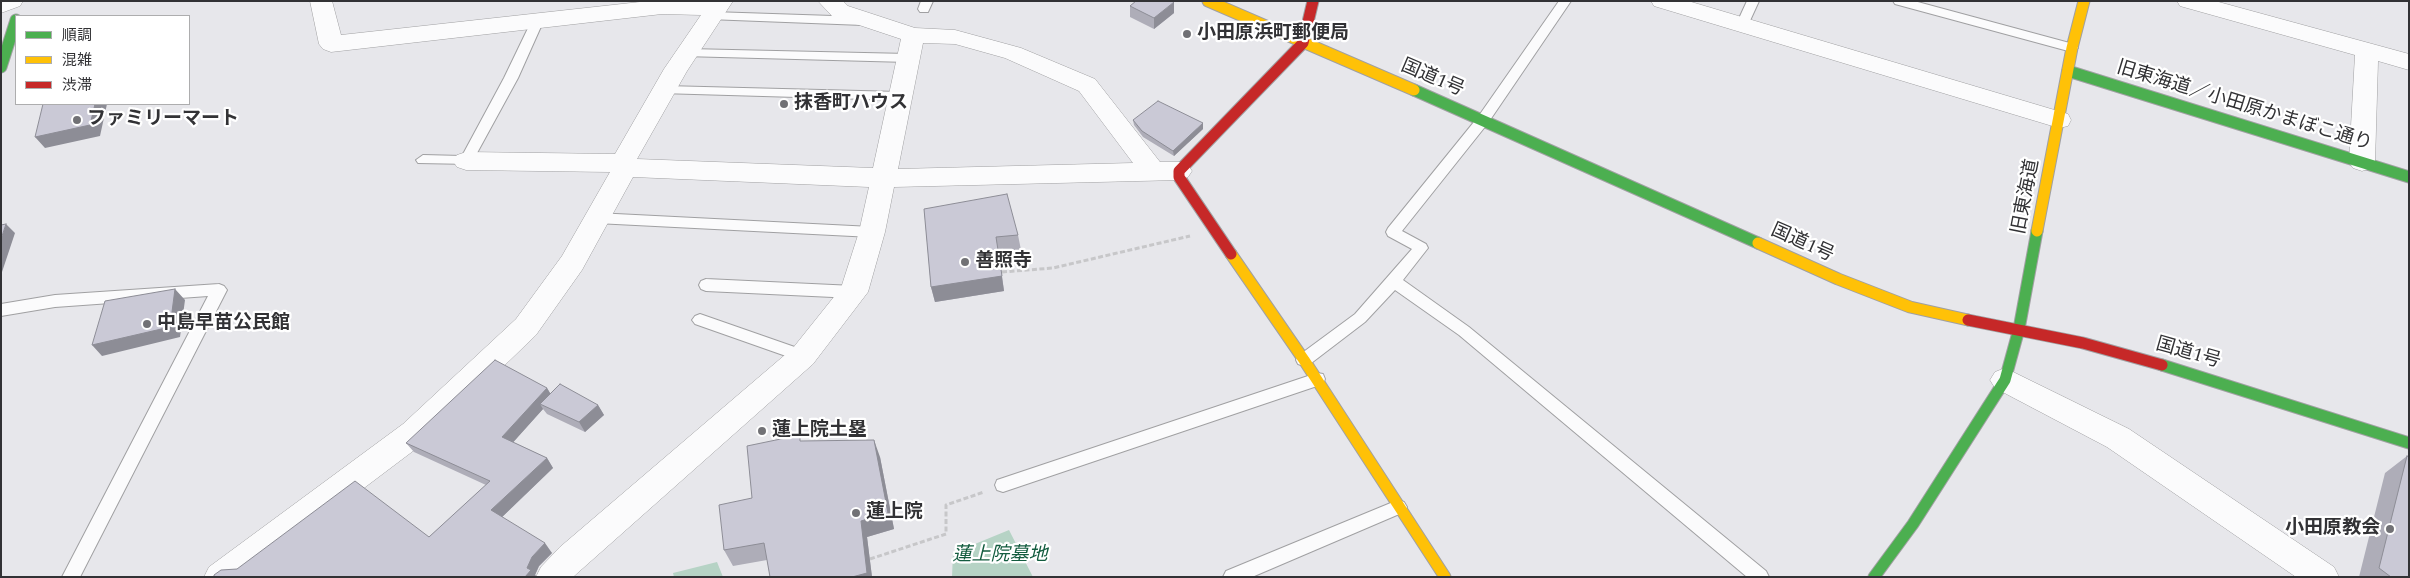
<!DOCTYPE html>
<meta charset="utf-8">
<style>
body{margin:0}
#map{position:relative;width:2410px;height:578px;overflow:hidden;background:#e7e7eb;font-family:Spectral,"Noto Sans JP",serif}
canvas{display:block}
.frame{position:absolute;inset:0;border:2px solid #323235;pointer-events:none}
.legend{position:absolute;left:15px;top:15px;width:175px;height:90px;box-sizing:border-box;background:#fff;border:1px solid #adadae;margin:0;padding:6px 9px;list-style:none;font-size:15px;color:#323235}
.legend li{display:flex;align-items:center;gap:10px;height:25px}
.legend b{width:25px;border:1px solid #adadae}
</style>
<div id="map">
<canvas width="2410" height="578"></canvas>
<div class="frame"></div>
<ul class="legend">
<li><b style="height:6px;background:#4caf50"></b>順調</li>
<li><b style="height:6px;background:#ffc107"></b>混雑</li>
<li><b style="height:6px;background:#c62828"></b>渋滞</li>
</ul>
</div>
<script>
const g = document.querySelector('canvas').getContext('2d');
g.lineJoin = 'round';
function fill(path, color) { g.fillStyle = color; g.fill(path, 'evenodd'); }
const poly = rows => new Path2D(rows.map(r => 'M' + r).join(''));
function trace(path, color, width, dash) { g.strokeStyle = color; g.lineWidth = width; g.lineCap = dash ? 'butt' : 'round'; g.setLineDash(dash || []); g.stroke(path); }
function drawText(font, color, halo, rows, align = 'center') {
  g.font = font + ' Spectral,"Noto Sans JP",serif'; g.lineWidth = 4.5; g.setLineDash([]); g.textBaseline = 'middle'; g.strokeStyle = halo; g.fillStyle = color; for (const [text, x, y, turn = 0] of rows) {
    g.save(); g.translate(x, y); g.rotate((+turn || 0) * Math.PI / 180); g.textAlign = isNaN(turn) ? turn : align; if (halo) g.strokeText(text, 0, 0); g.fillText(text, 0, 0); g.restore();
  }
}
fill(poly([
 [1009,530,1033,577,952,577,953,553],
 [717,562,723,577,674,577,673,573]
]), '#b6d3c5');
const lane = poly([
 [921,1,933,1,928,12,920,12,918,9,921,1],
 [1559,1,1571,1,1488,123,1402,231,1426,244,1428,248,1403,280,1469,327,1766,571,1769,577,1747,577,1459,335,1395,290,1365,322,1310,364,1304,366,1298,364,1296,360,1298,356,1355,314,1412,249,1388,236,1386,232,1388,228,1478,117,1559,1],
 [1747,1,1759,1,1748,25,1742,29,1736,25,1747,1],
 [1893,1,1914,1,2077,45,2078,48,2072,52,1895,4,1893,1],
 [712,12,863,17,869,21,863,25,708,19,706,16,712,12],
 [537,18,543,22,518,78,471,164,418,163,416,160,423,155,462,156,504,78,531,22,537,18],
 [688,49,908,54,914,58,908,62,683,56,682,53,683,50,688,49],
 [665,86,900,92,907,96,900,100,660,93,658,90,660,87,665,86],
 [596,213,872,227,877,228,879,232,877,236,872,237,596,223,591,222,589,218,591,214,596,213],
 [706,279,854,286,859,288,862,292,859,296,854,298,706,291,701,289,699,285,701,281,706,279],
 [219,284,224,286,227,290,80,577,62,577,208,296,55,307,1,316,1,304,55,295,219,284],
 [700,314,809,352,811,356,809,360,803,362,695,324,692,320,695,316,700,314],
 [1317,373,1323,374,1325,379,1323,384,1003,492,997,490,995,485,997,480,1003,478,1317,373],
 [1398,500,1404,502,1407,507,1404,512,1252,577,1223,577,1226,571,1398,500]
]);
const street = poly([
 [1,1,23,1,20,6,1,13,1,1],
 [310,1,332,1,341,35,649,1,733,1,687,71,637,159,873,168,901,39,832,16,818,1,843,1,848,6,915,28,955,30,1021,48,1095,79,1160,162,1179,162,1188,165,1192,171,1188,177,1179,180,894,187,885,232,868,292,813,364,573,577,536,577,541,567,560,547,793,348,841,288,859,232,869,187,633,177,582,270,536,335,425,442,246,577,204,577,209,567,403,424,516,319,562,256,610,172,466,170,457,167,453,161,457,155,466,152,615,154,664,69,701,15,662,14,331,52,323,49,319,44,310,1],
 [923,43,955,44,1005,58,1079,91,1133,163,898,169,923,43],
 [1651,1,1688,1,2068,114,2071,120,2068,126,2059,128,1654,6,1651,1],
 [2177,1,2215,1,2409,54,2409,70,2378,61,2375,162,2371,168,2362,171,2353,168,2349,162,2355,55,2180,6,2177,1],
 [2005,368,2129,429,2334,567,2339,577,2296,577,2107,447,1995,388,1990,380,1995,372,2005,368]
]);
const fast = poly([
 [1,67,16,20],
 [2068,71,2409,177],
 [1414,90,1758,243],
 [2162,365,2409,443],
 [1874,577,1913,524,2005,380,2019,329,2037,231]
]);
const slow = poly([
 [1208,1,1414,90],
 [2037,231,2072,48,2084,1],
 [1758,243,1838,279,1910,307,1968,320],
 [1231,254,1304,360,1445,577]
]);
const jam = poly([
 [1231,254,1179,177,1179,171,1303,43,1313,1],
 [1968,320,2083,343,2162,365]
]);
trace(lane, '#a0a0a2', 2);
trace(street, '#a0a0a2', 1);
trace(fast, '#a0a0a2', 13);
trace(slow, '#a0a0a2', 13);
trace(jam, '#a0a0a2', 13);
trace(poly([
 [1002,272,1053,268,1190,236],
 [870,559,946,534,946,505,984,492]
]), '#c7c7c9', 3, [5, 2.5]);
fill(lane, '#fbfbfc');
fill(street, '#fbfbfc');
trace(fast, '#4caf50', 11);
trace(slow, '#ffc107', 11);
trace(jam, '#c62828', 11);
fill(poly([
 [1130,6,1174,13,1154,29,1130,17],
 [1133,120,1203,129,1174,156,1143,137,1134,125],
 [924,209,1018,235,1021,250,999,252,1004,291,935,302,931,287],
 [547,388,550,393,598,405,604,415,585,432,547,414,543,409,513,442,547,458,553,468,502,517,552,553,539,566,535,575,537,577,214,577,237,569,429,537,486,485,414,452,406,443],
 [803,441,880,457,894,529,867,537,872,577,770,577,767,560,733,566,724,550,752,498],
 [2407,456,2409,577,2359,577,2385,473]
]), '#aeadb8');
fill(poly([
 [1174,2,1174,13,1154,29,1154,18],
 [95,104,107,104,100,136,45,148,35,137],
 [1203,123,1203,129,1174,156,1173,151],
 [6,224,15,233,1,275,1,239],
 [996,237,1004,291,935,302,931,287],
 [175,289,185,300,180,337,102,356,92,345],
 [547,388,553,398,540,404,543,409,509,447,502,437],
 [598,405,604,415,585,432,579,422],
 [874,440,880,457,894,529,867,537,872,577,852,577],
 [547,458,553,468,499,520,491,510],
 [545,543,552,553,539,566,535,575,537,577,525,577,527,568,532,557]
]), '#8d8d96');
const building = poly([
 [1136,1,1172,1,1174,2,1154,18,1130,6,1136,1],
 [1158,101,1203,123,1173,151,1142,131,1133,120,1158,101],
 [43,104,95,104,90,125,35,137,43,104],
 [1007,194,1018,235,996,237,1002,276,931,287,924,209,1007,194],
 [6,224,1,239,1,225,6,224],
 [175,289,170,327,92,345,105,301,175,289],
 [495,360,547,388,502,437,547,458,491,510,545,543,532,557,527,568,531,570,525,577,214,577,214,575,221,570,237,569,355,481,429,537,490,481,406,443,495,360],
 [560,384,598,405,579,422,540,404,560,384],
 [800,435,800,441,874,440,888,513,861,521,867,573,852,577,770,577,764,543,724,550,719,505,752,498,747,446,800,435],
 [2407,456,2409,457,2409,577,2391,577,2379,568,2407,456]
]);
fill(building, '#cac9d6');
trace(building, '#8d8d96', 1);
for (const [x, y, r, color] of [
 [1187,34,5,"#717175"],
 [784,104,5,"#717175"],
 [77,120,5,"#717175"],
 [965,262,5,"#717175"],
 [147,324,5,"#717175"],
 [762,431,5,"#717175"],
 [856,513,5,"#717175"],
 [2390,529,5,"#717175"]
]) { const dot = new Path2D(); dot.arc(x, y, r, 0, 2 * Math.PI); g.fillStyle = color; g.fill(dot); trace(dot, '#fff', 2); }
drawText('bold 19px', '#323235', '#fff', [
 ["小田原浜町郵便局",1197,34],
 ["抹香町ハウス",794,104],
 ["ファミリーマート",87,120],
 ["善照寺",975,262],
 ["中島早苗公民館",157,324],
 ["蓮上院土塁",772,431],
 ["蓮上院",866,513],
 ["小田原教会",2380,529,"right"]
], 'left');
drawText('19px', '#323235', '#fff', [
 ["国道1号",1432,79,23],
 ["旧東海道／小田原かまぼこ通り",2244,107,17],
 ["旧東海道",2027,197,-79],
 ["国道1号",1802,244,24],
 ["国道1号",2188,354,16]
]);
drawText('italic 19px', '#135c3f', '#fff', [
 ["蓮上院墓地",1000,556]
]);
</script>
